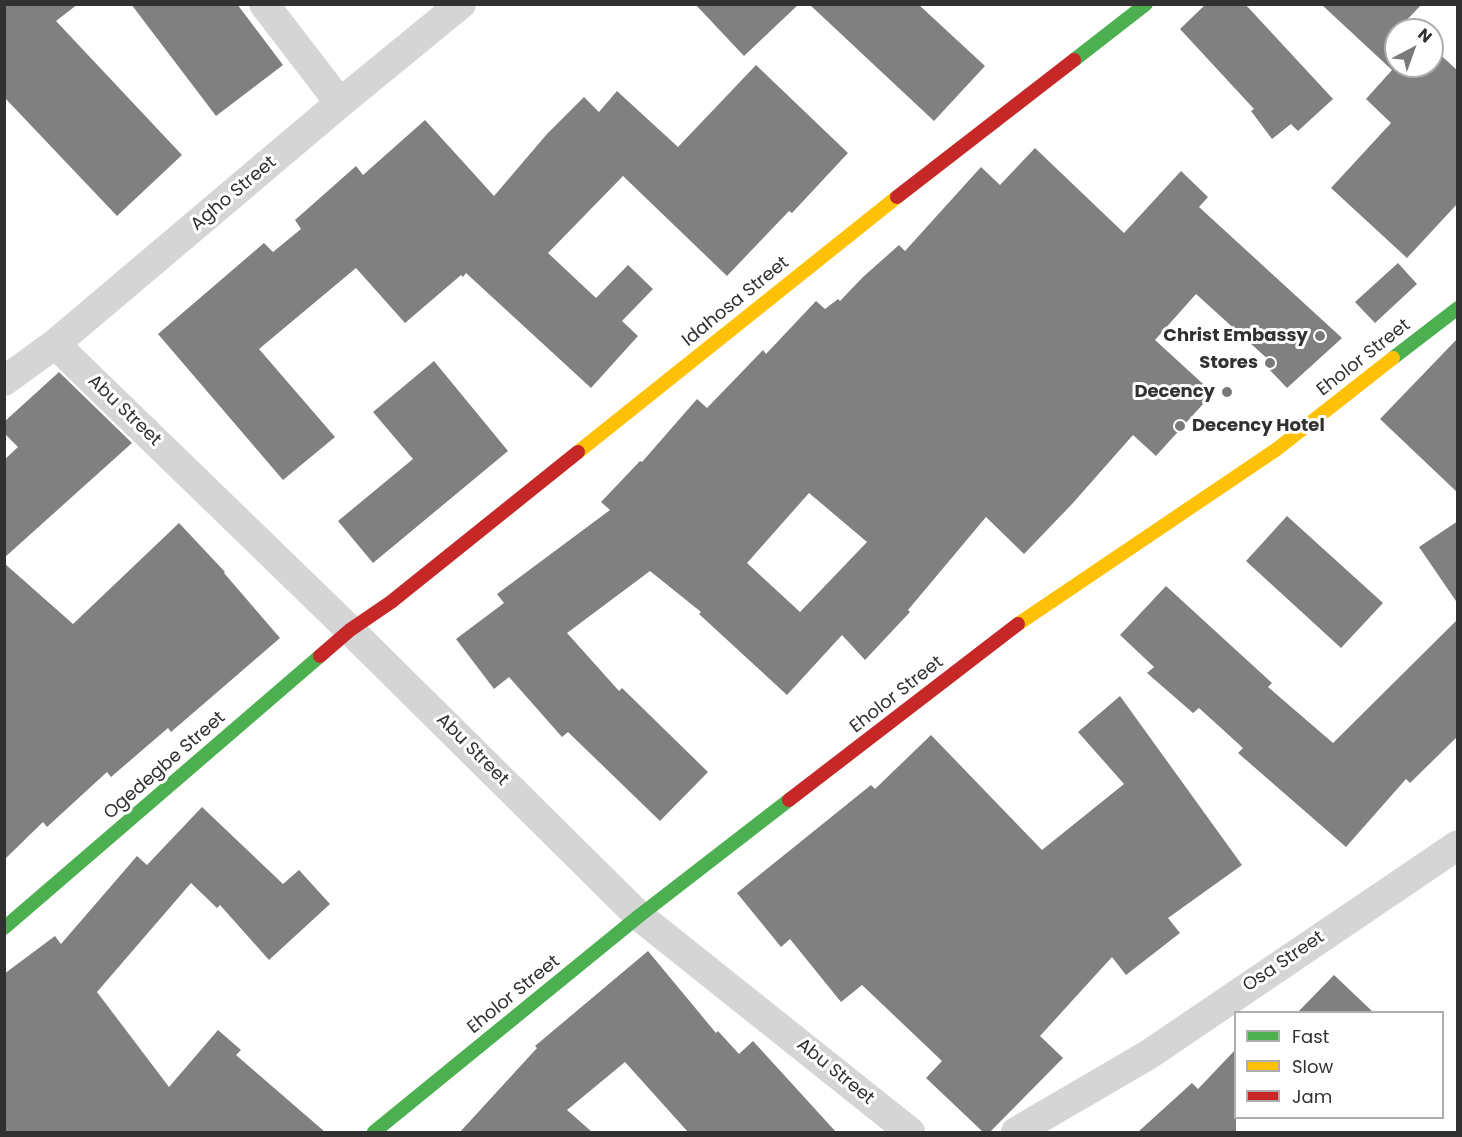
<!DOCTYPE html>
<style>
body{margin:0}
#map{position:relative;width:1462px;height:1137px;overflow:hidden;background:#fff;font-family:Poppins,sans-serif}
canvas{display:block}
.frame{position:absolute;inset:0;border:6px solid #313131;pointer-events:none}
.legend{position:absolute;left:1234px;top:1011px;width:210px;height:108px;box-sizing:border-box;background:#fff;border:2px solid #adadad;margin:0;padding:8px 10px;list-style:none;font-size:18px;color:#313131}
.legend li{display:flex;align-items:center;gap:12px;height:30px}
.legend b{width:30px;border:2px solid #adadad}
.north{position:absolute;left:1384px;top:18px;width:60px;height:60px;box-sizing:border-box;background:#fff;border:2px solid #adadad;border-radius:50%;rotate:41deg;font-size:16px;font-weight:700;line-height:24px;text-align:center;color:#313131}
.north::after{content:'';display:block;margin:auto;width:21px;height:27px;background:#797979;clip-path:polygon(50% 0,100% 100%,50% 72%,0 100%)}
</style>
<div id="map">
<canvas width="1462" height="1137"></canvas>
<div class="frame"></div>
<ul class="legend">
<li><b style="height:8px;background:#4caf50"></b>Fast</li>
<li><b style="height:8px;background:#ffc107"></b>Slow</li>
<li><b style="height:8px;background:#c62828"></b>Jam</li>
</ul>
<div class="north">N</div>
</div>
<script>
const g = document.querySelector('canvas').getContext('2d');
g.lineJoin = 'round';
function fill(path, color) { g.fillStyle = color; g.fill(path, 'evenodd'); }
const poly = rows => new Path2D(rows.map(r => 'M' + r).join(''));
function trace(path, color, width, dash) { g.strokeStyle = color; g.lineWidth = width; g.lineCap = dash ? 'butt' : 'round'; g.setLineDash(dash || []); g.stroke(path); }
function drawText(font, color, halo, rows, align = 'center') {
  g.font = font + ' Poppins,sans-serif'; g.lineWidth = 6; g.setLineDash([]); g.textBaseline = 'middle'; g.strokeStyle = halo; g.fillStyle = color; for (const [text, x, y, turn = 0] of rows) {
    g.save(); g.translate(x, y); g.rotate((+turn || 0) * Math.PI / 180); g.textAlign = isNaN(turn) ? turn : align; if (halo) g.strokeText(text, 0, 0); g.fillText(text, 0, 0); g.restore();
  }
}
fill(poly([
 [4,4,78,4,56,21,182,155,117,216,4,97],
 [131,4,237,4,283,65,216,116],
 [695,4,799,4,744,56],
 [809,4,918,4,985,66,934,121],
 [1206,4,1245,4,1333,99,1298,131,1291,124,1272,139,1251,111,1254,109,1180,29],
 [1321,4,1422,4,1405,22,1413,30,1396,30,1396,66,1432,66,1432,47,1458,71,1458,203,1407,258,1331,188,1391,123,1366,99,1392,70],
 [756,65,848,153,792,213,789,211,727,276,623,176,548,253,596,298,628,265,653,289,622,321,638,336,591,388,466,273,463,277,461,275,405,323,356,268,259,349,335,437,283,480,158,334,264,243,273,252,301,229,295,220,356,166,363,175,425,120,494,196,547,134,584,97,599,112,617,91,678,147],
 [1035,148,1124,233,1181,171,1208,197,1199,207,1342,338,1287,388,1266,366,1271,362,1196,294,1155,340,1213,393,1156,456,1133,435,1072,504,1024,554,986,517,908,610,910,612,865,660,842,635,787,695,699,614,701,612,650,571,567,633,619,691,622,688,708,772,660,821,568,732,562,737,509,677,494,689,456,639,504,603,497,594,610,510,601,502,640,461,642,462,697,399,707,408,763,350,766,354,816,301,825,309,838,299,840,301,863,277,899,245,905,251,981,167,1000,185],
 [809,493,867,542,800,612,747,563],
 [1398,263,1417,284,1375,323,1355,302],
 [1458,338,1458,493,1380,419],
 [434,361,508,451,373,563,338,521,413,459,373,412],
 [59,372,132,443,4,558,4,460,18,447,4,433,4,422],
 [1287,516,1383,603,1341,648,1246,561],
 [1458,521,1458,604,1419,547],
 [179,523,225,572,224,573,280,638,171,732,168,728,111,777,107,772,47,827,43,822,4,860,4,563,73,624],
 [1166,586,1272,683,1268,687,1333,743,1458,619,1458,736,1410,783,1406,779,1346,847,1238,753,1243,748,1199,708,1193,713,1147,673,1154,667,1120,635],
 [1120,696,1242,865,1168,918,1180,933,1126,975,1112,957,1040,1036,1063,1058,990,1132,983,1132,926,1078,942,1061,862,985,841,1002,790,939,781,947,737,893,871,785,875,789,931,735,1042,850,1124,784,1078,732],
 [202,807,283,884,299,870,330,904,269,960,220,905,217,908,191,883,97,992,169,1087,218,1030,241,1050,236,1055,325,1132,4,1132,4,974,55,936,61,944,137,856,147,865],
 [648,951,716,1033,718,1031,739,1054,753,1041,836,1132,688,1132,625,1062,567,1110,592,1132,460,1132,537,1048,535,1046],
 [1334,975,1373,1012,1298,1012],
 [1236,1049,1236,1132,1138,1132,1192,1083,1198,1089]
]), '#808080');
trace(poly([
 [264,4,340,103],
 [55,344,350,630,639,916,910,1132],
 [4,381,55,344,340,103,461,4],
 [1016,1132,1148,1055,1458,845]
]), '#d5d5d5', 30);
trace(poly([
 [1074,60,1146,4],
 [1393,358,1458,308],
 [4,928,320,656],
 [374,1132,639,916,789,800]
]), '#4caf50', 14);
trace(poly([
 [578,452,897,197],
 [1018,624,1277,449,1393,358]
]), '#ffc107', 14);
trace(poly([
 [897,197,1074,60],
 [320,656,350,630,391,602,578,452],
 [789,800,1018,624]
]), '#c62828', 14);
for (const [x, y, r, color] of [
 [1320,336,6,"#797979"],
 [1270,363,6,"#797979"],
 [1227,392,6,"#797979"],
 [1180,426,6,"#797979"]
]) { const dot = new Path2D(); dot.arc(x, y, r, 0, 2 * Math.PI); g.fillStyle = color; g.fill(dot); trace(dot, '#fff', 2); }
drawText('18px', '#313131', '#fff', [
 ["Agho Street",234,194,-40],
 ["Idahosa Street",736,302,-39],
 ["Eholor Street",1364,358,-38],
 ["Abu Street",124,411,44],
 ["Eholor Street",897,695,-38],
 ["Abu Street",472,750,45],
 ["Ogedegbe Street",165,766,-41],
 ["Osa Street",1284,962,-34],
 ["Eholor Street",514,995,-39],
 ["Abu Street",835,1072,39]
]);
drawText('bold 18px', '#313131', '#fff', [
 ["Christ Embassy",1308,336],
 ["Stores",1258,363],
 ["Decency",1215,392],
 ["Decency Hotel",1192,426,"left"]
], 'right');
</script>
